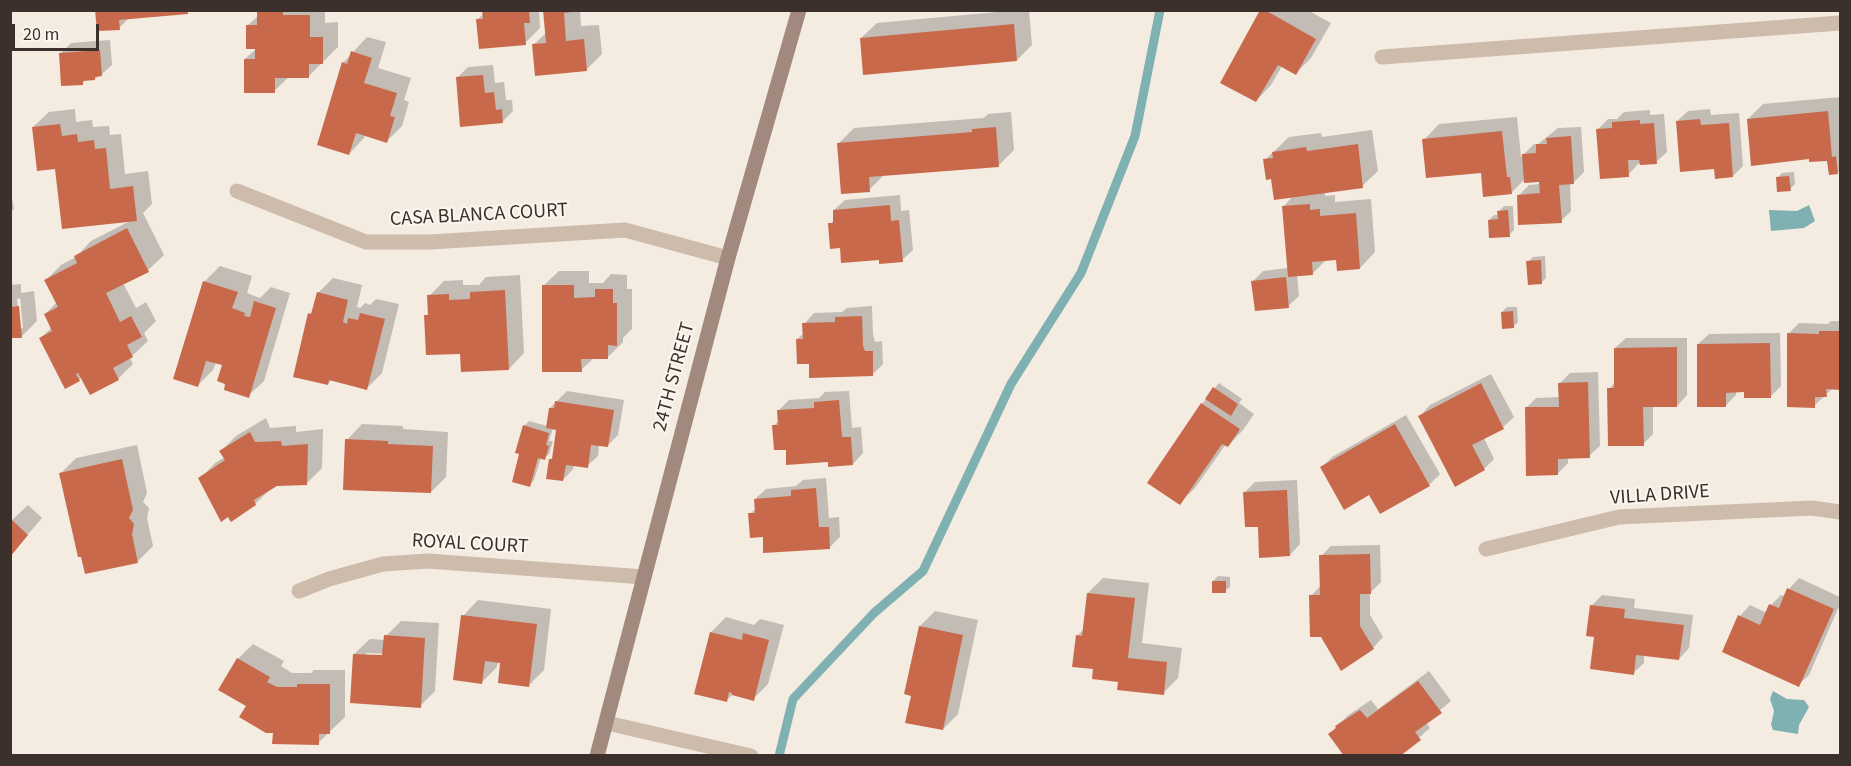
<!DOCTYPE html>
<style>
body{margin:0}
#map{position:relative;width:1851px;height:766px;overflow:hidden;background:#f4ebe1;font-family:"Source Sans 3",sans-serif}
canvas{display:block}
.frame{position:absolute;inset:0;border:12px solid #3b302b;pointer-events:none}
.scale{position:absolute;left:12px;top:24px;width:87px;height:27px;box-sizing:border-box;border:3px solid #3b302b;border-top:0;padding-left:8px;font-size:18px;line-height:21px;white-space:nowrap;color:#3b302b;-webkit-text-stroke:4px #fbf5ee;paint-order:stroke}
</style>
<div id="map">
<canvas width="1851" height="766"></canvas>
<div class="frame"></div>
<div class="scale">20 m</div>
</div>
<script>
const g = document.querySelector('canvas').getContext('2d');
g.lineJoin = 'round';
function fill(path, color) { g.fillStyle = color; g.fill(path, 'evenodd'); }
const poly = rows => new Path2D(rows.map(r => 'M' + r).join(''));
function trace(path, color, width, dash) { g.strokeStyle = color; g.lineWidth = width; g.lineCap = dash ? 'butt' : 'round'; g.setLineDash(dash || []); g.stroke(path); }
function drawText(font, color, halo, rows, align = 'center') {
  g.font = font + ' "Source Sans 3",sans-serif'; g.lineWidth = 4.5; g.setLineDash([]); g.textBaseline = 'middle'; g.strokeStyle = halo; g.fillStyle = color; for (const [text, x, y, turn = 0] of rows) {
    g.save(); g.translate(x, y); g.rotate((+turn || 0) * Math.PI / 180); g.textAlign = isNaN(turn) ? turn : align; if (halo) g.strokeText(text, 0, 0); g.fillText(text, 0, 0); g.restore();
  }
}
fill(poly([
 [1809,205,1815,221,1804,228,1771,231,1769,210,1797,211],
 [1773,691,1787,699,1804,700,1809,707,1799,725,1798,734,1773,730,1771,725,1774,711,1770,699]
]), '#7fb0b2');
fill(poly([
 [97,10,190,10,188,12,130,17,119,28],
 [259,10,325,10,325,23,338,22,338,47,309,76,289,77,274,91,245,59,257,48,247,26,259,15],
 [484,10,541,10,539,12,540,28,525,43,477,20,484,13],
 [545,10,580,10,581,26,599,25,602,54,587,69,533,45,547,32],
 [1019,10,1029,10,1032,45,1017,60,861,38,877,23],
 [1262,10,1307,10,1331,23,1311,58,1296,73,1282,66,1271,85,1256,101],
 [367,37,386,42,378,68,411,78,404,100,409,102,402,126,387,141,365,135,364,138,349,154,343,63],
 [110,40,112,65,101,75,94,79,87,79,82,83,61,53,71,43],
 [493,65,495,83,504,82,506,100,512,100,513,111,503,121,457,78,468,67],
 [1840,90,1840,170,1837,173,1829,159,1810,157,1748,119,1763,104,1840,97],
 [75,109,76,122,92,120,93,127,109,126,110,135,121,134,125,174,148,171,152,204,143,213,164,255,148,270,123,283,136,308,146,302,156,321,144,333,148,341,130,358,133,364,118,379,82,377,79,380,41,338,52,327,45,314,57,302,46,280,61,265,76,257,91,241,130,221,57,167,33,127,49,112],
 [1710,109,1711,115,1739,113,1743,166,1733,176,1716,167,1677,121,1688,111],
 [1650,110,1650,115,1664,114,1667,152,1656,162,1638,164,1628,175,1597,130,1608,119,1617,119,1624,112],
 [1011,112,1014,150,998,166,885,174,869,190,838,144,854,128,984,118,988,114],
 [1517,117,1521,157,1534,144,1538,144,1558,128,1581,127,1584,172,1573,183,1570,183,1571,211,1561,221,1519,195,1529,185,1541,184,1541,180,1525,179,1512,192,1482,171,1424,140,1439,124],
 [1372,130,1378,171,1362,186,1325,191,1325,196,1335,195,1335,202,1371,199,1375,252,1360,268,1337,258,1327,259,1313,273,1297,274,1299,296,1288,306,1253,281,1263,271,1288,268,1284,206,1294,195,1273,177,1265,160,1289,137,1321,133,1322,137],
 [1794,172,1795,184,1790,189,1777,178,1782,173],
 [10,187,14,209,10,212],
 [900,195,901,211,909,210,913,250,902,260,880,258,841,246,830,224,835,219,834,210,845,200],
 [1504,206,1513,206,1514,230,1509,235,1489,220,1494,215,1499,215,1499,211],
 [1545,256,1546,278,1541,283,1528,262,1533,257],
 [220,266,252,276,247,293,260,298,271,287,290,293,264,381,248,396,224,364,216,362,213,370,198,385,204,282],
 [559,271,589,271,589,283,603,283,611,274,627,275,627,289,632,289,632,329,623,338,623,342,608,357,594,358,581,370,543,286],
 [520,275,524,353,509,369,462,352,426,316,430,312,429,296,444,281,463,280,463,285,479,285,486,277],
 [333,278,362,285,357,307,360,308,365,303,370,305,376,299,399,304,382,373,367,388,332,379,328,384,310,314,314,310,318,293],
 [21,284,21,293,34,291,37,321,22,336,14,337,10,340,10,285],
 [20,298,23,327,20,330,17,299],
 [872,306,873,334,875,342,882,341,883,364,873,374,810,362,797,339,804,333,804,324,814,313,842,312,847,308],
 [1507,307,1517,307,1518,322,1513,327,1502,312],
 [1831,321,1840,321,1840,388,1833,388,1814,406,1788,334,1799,323,1828,324],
 [1780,333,1781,386,1770,397,1746,391,1736,391,1736,395,1726,405,1698,344,1709,334],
 [1626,338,1687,338,1687,395,1677,406,1653,406,1653,434,1643,444,1609,389,1615,382,1615,348],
 [1598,372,1600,446,1589,456,1568,457,1568,463,1558,473,1526,408,1536,398,1560,397,1560,383,1570,373],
 [1491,374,1514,417,1503,427,1484,438,1494,459,1484,469,1420,416,1430,405],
 [1219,383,1242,399,1239,403,1254,414,1243,430,1228,446,1226,444,1195,488,1180,503,1202,404],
 [567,391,624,400,618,435,608,445,599,444,598,456,587,466,574,465,573,469,563,480,551,459,554,456,558,429,553,428,549,441,553,441,549,454,544,458,541,457,534,480,530,485,521,453,524,426,529,421,547,426,550,408],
 [849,391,852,428,861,427,863,453,853,464,829,461,787,448,774,426,779,420,779,410,789,400,819,398,825,392],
 [1406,415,1440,474,1429,485,1370,493,1322,467,1332,457],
 [266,418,270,428,296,426,296,432,323,429,322,468,307,483,276,484,255,504,200,479,215,463,225,457,221,451,236,436],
 [362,424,403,426,403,429,448,432,446,477,431,492,347,440],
 [137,445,147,493,143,502,149,508,147,518,153,546,138,561,86,572,61,473,76,458],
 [826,478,829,518,839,517,840,537,829,548,764,536,750,514,756,508,755,499,766,489,796,486,803,480],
 [1297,480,1300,544,1290,555,1259,525,1244,493,1255,482],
 [28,505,42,518,11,554,10,522],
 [1380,545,1381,582,1370,593,1370,615,1383,637,1373,648,1311,596,1321,585,1321,556,1331,546],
 [1218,576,1230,577,1230,587,1225,591,1213,581],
 [1103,578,1149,583,1142,643,1182,648,1178,678,1163,693,1120,681,1077,636,1084,629,1088,593],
 [1799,578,1840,597,1840,604,1809,675,1798,685,1740,616,1750,605,1767,613,1771,605,1781,595,1785,596,1789,589],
 [1602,595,1635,599,1634,608,1693,615,1689,648,1679,659,1644,655,1644,663,1633,673,1591,606],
 [478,600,551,609,544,670,529,685,502,661,498,661,497,667,482,682,463,616],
 [935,611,978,620,958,714,943,729,913,695,920,626],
 [726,617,754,625,760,619,784,625,768,684,753,699,733,694,727,700,711,632],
 [401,621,439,623,435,691,420,706,354,654,370,639,385,640,386,636],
 [366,653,390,654,390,657,366,656],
 [253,644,284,661,281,666,292,673,311,673,314,670,345,670,345,717,318,743,274,732,248,705,238,659],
 [1429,671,1451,701,1426,722,1430,728,1398,756,1330,734,1347,716,1371,700,1378,709]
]), '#0003');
trace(poly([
 [779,756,793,699,874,613,923,571,1011,384,1081,273,1135,136,1160,10]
]), '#7fb0b2', 9);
fill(poly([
 [95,10,188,10,188,14,119,20,120,30,97,31],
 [257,10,283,10,283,15,310,15,310,37,323,37,323,64,309,64,309,78,275,78,275,93,244,93,244,59,255,59,255,49,246,49,246,25,257,25],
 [482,10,529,10,530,23,524,23,526,45,479,49,476,19,483,19],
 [543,10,572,10,572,12,564,13,566,41,584,39,587,71,535,76,532,44,546,43],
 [1260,10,1265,10,1316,39,1296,75,1278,65,1256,102,1220,83],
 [1014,24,1017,61,863,75,860,38],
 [100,50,102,76,95,77,95,80,83,81,83,85,61,86,59,53],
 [351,51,372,58,364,83,397,93,390,116,395,117,387,143,356,133,349,155,317,145,342,62,347,64],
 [483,75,485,93,494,92,496,110,502,109,503,123,460,127,456,77],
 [1828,111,1832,157,1836,156,1838,174,1829,175,1827,161,1809,162,1809,159,1751,166,1747,119],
 [1700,119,1701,125,1729,123,1733,177,1715,179,1714,169,1680,172,1676,121],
 [1640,120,1640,124,1654,123,1657,164,1640,165,1639,160,1628,160,1629,177,1600,179,1596,129,1612,128,1612,122],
 [60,124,62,136,77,134,78,142,94,140,95,149,106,148,110,189,133,186,137,221,62,229,55,169,37,171,32,127],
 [996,127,999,167,869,177,870,192,841,194,837,143,972,132,972,129],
 [1502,131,1507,177,1510,177,1512,194,1483,197,1481,173,1426,178,1422,139],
 [1571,136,1574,184,1559,185,1562,223,1518,225,1517,195,1540,193,1539,182,1524,183,1522,154,1536,153,1536,144,1547,144,1546,138],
 [1358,144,1363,188,1274,200,1271,179,1266,180,1263,159,1273,158,1272,152,1306,147,1307,151],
 [1789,176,1791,191,1777,192,1776,177],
 [1310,204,1310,210,1320,209,1320,216,1356,213,1360,269,1337,271,1336,260,1312,262,1313,275,1288,277,1282,206],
 [890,205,891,221,899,220,903,262,879,264,879,260,841,263,840,248,830,249,828,223,833,223,833,210],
 [1508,210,1510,237,1489,238,1488,220,1498,219,1497,211],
 [127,228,149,272,106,293,120,322,131,316,142,337,127,345,133,357,113,368,119,380,90,395,78,373,76,374,80,381,65,389,39,338,52,331,44,314,58,307,44,280,77,263,74,256],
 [1541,260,1542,284,1528,285,1526,261],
 [1286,277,1289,308,1255,311,1251,281],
 [203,281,238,292,232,308,245,313,244,316,250,317,254,301,276,308,249,398,224,390,225,384,217,381,222,365,206,361,198,387,173,379],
 [542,285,574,285,574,298,595,297,595,289,613,289,613,303,617,303,617,346,608,345,608,359,581,359,582,372,542,372],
 [505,290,509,370,461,372,460,354,426,355,424,315,428,315,427,295,449,294,449,300,470,299,470,292],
 [317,292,348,300,343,322,347,324,348,318,358,320,360,313,385,319,367,390,329,380,328,385,293,377,308,313,311,314],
 [19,306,22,338,10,338,10,307],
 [1513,311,1514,328,1502,329,1501,312],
 [862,316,863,346,865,351,873,351,873,376,809,378,809,364,797,364,796,339,803,339,802,323,835,322,835,317],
 [1819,331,1840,331,1840,390,1826,389,1827,397,1815,397,1815,408,1787,407,1787,333,1819,334],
 [1770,343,1771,398,1744,398,1744,392,1726,393,1726,407,1697,407,1697,344],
 [1677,347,1677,407,1643,407,1644,446,1608,446,1607,388,1614,388,1614,348],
 [1588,382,1590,458,1558,459,1558,475,1526,476,1525,407,1559,407,1558,383],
 [1481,383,1504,429,1472,445,1485,470,1455,487,1418,416],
 [1213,387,1238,404,1231,416,1205,399],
 [839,400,842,437,851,437,853,465,828,467,828,462,786,465,786,450,774,450,772,425,778,425,777,410,814,408,814,402],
 [555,401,614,410,608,447,591,445,588,468,566,465,563,481,546,479,549,459,552,459,556,430,546,428,549,408,554,408],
 [1201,403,1240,429,1228,447,1222,444,1180,505,1147,483],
 [1395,424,1430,486,1380,514,1369,495,1344,510,1320,467],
 [523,425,549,433,546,445,549,446,545,460,538,458,530,487,512,482,519,454,515,453],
 [250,432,255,442,281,441,282,446,308,444,307,485,277,486,254,500,256,505,231,522,228,517,221,522,198,478,225,460,219,451],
 [345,439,388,441,388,444,433,446,431,493,343,490],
 [122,459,133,510,129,518,134,524,132,534,138,563,85,574,81,557,78,557,59,473],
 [816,488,819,527,829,527,830,549,763,553,763,537,750,538,748,513,755,513,754,499,791,496,791,490],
 [1287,490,1290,556,1259,558,1258,527,1245,527,1243,492],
 [12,520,28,535,10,557,10,521],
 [1370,554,1371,594,1360,594,1360,626,1374,649,1341,671,1321,637,1310,637,1309,595,1320,595,1319,555],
 [1212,581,1226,581,1226,593,1212,593],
 [1787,588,1834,609,1799,687,1722,652,1738,615,1760,625,1769,604,1779,608],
 [1087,593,1135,598,1128,658,1167,662,1164,695,1117,690,1118,682,1092,679,1093,669,1072,667,1076,635,1082,636],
 [1590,605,1625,609,1624,618,1684,625,1679,660,1636,655,1634,675,1590,669,1594,637,1586,636],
 [461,615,537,624,529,687,498,683,500,663,485,661,482,684,453,680],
 [919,626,963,635,943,730,905,723,911,696,904,694],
 [710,632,742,640,743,633,769,640,754,701,732,695,732,693,729,692,727,702,694,694],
 [384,635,425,638,421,708,350,703,353,654,382,655],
 [237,658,270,677,267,682,277,687,297,687,297,684,330,684,330,734,319,734,319,745,272,744,273,733,266,733,239,717,246,706,218,690],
 [1418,681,1442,713,1415,732,1421,740,1400,756,1344,756,1328,734,1336,728,1335,726,1360,710,1367,718]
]), '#c8694b');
trace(poly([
 [1382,57,1840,23],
 [237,191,366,242,430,242,625,230,728,258],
 [1486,549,1619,517,1812,508,1840,512],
 [299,591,329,579,383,564,428,561,644,577],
 [607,723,751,756]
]), '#cdbbac', 15);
trace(poly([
 [597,756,728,258,799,10]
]), '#a18a7d', 15);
drawText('20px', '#3b302b', '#fbf5ee', [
 ["CASA BLANCA COURT",479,216,-3],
 ["24TH STREET",675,377,-75],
 ["VILLA DRIVE",1660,496,-4],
 ["ROYAL COURT",470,545,3]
]);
</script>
